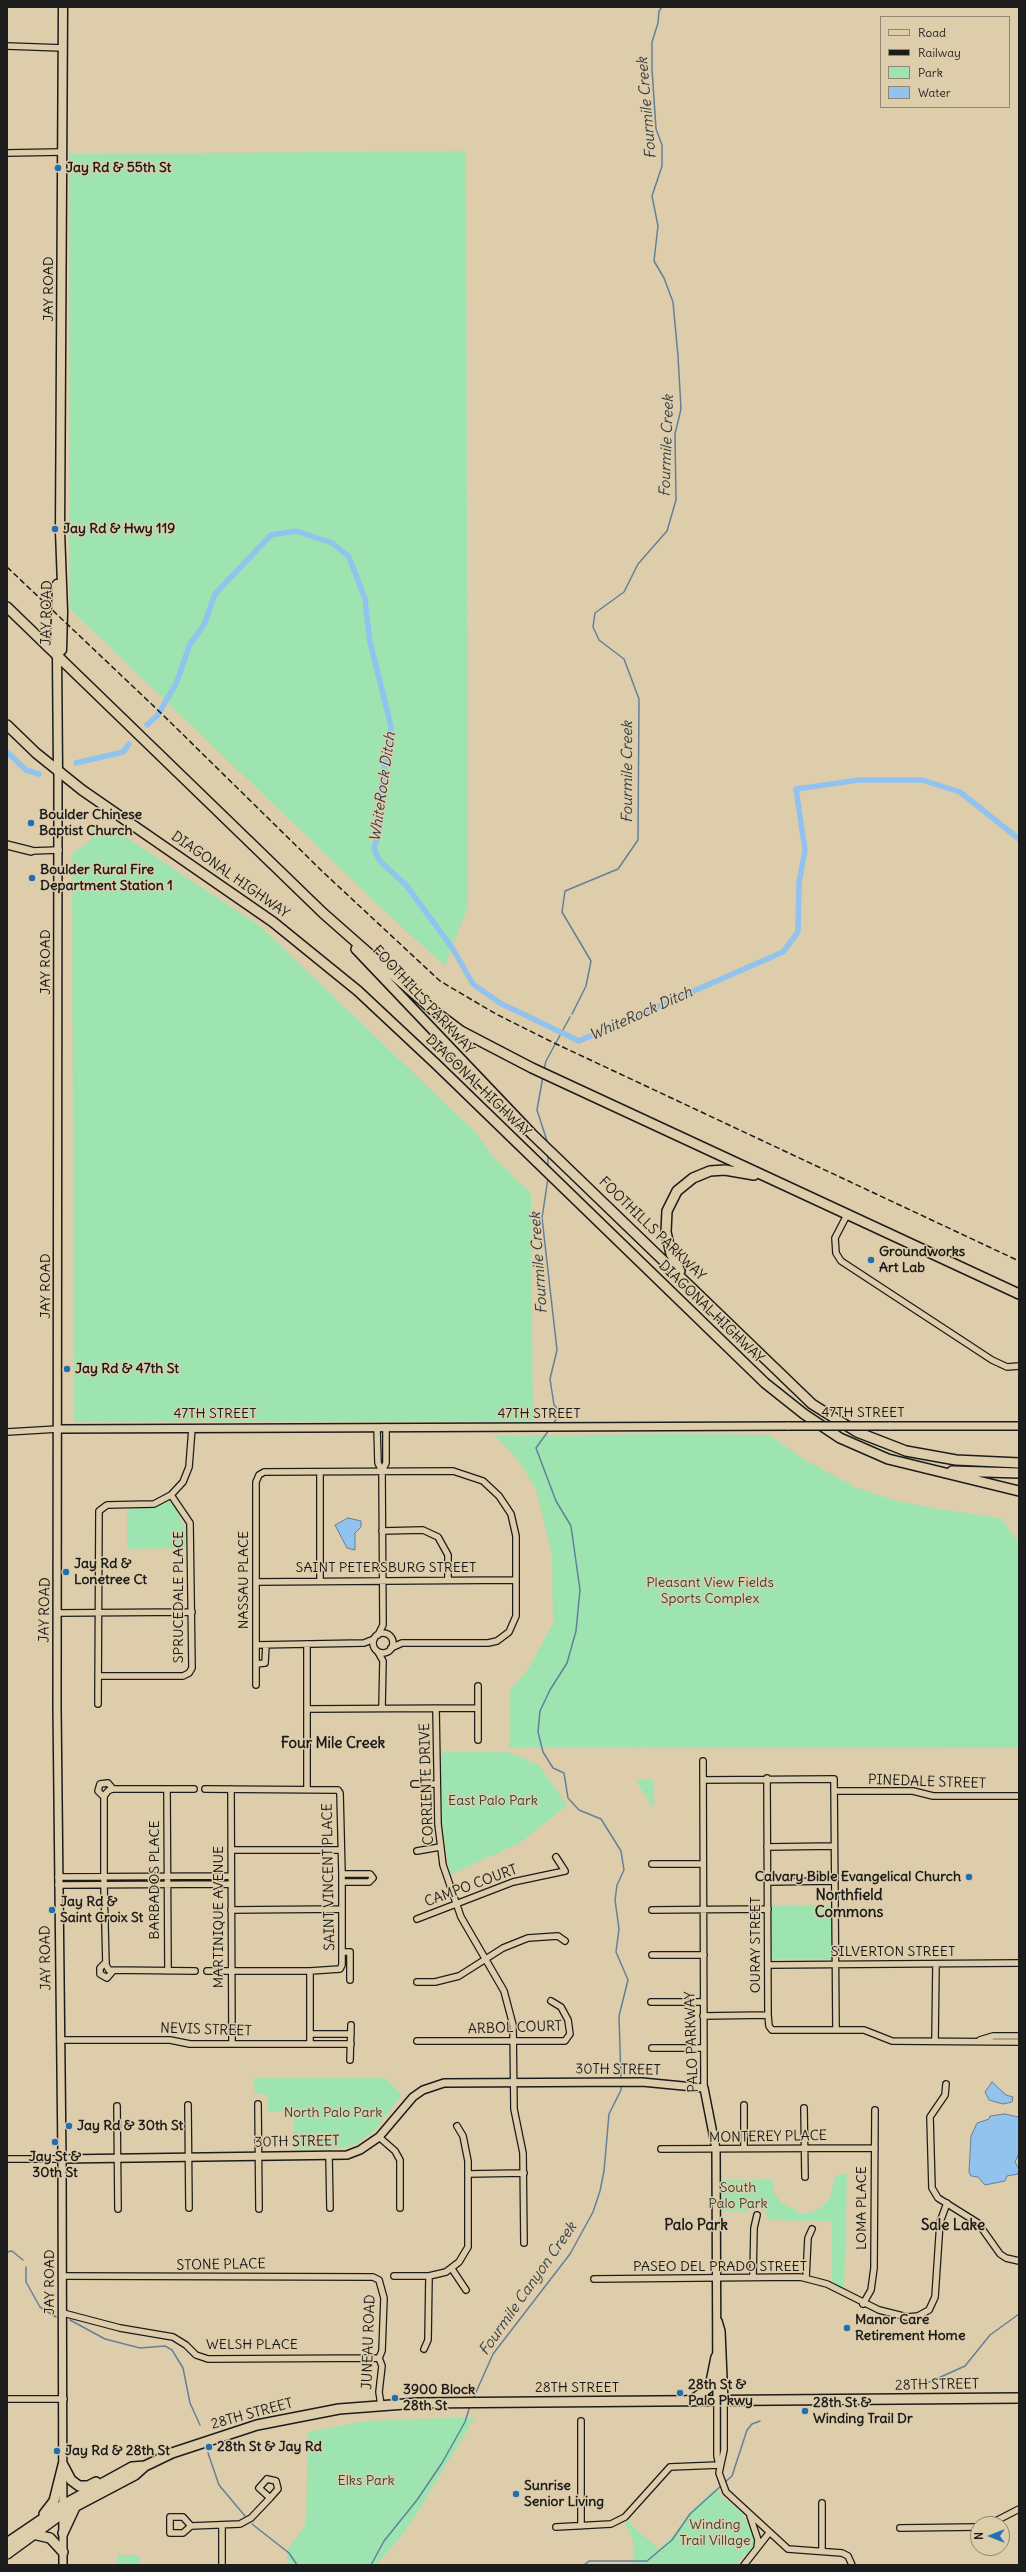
<!DOCTYPE html>
<style>
body{margin:0}
#map{position:relative;width:1026px;height:2572px;overflow:hidden;background:#decdaa;font-family:Delius,sans-serif}
canvas{display:block}
.frame{position:absolute;inset:0;border:8px solid #1c1c1c;pointer-events:none}
.legend{position:absolute;left:880px;top:16px;width:130px;height:92px;box-sizing:border-box;background:#decdaa;border:1px solid #908671;margin:0;padding:5px 7px;list-style:none;font-size:12px;color:#1c1c1c}
.legend li{display:flex;align-items:center;gap:8px;height:20px}
.legend b{width:20px;border:1px solid #908671}
.north{position:absolute;left:970px;top:2516px;width:40px;height:40px;box-sizing:border-box;background:#decdaa;border:1px solid #908671;border-radius:50%;rotate:270deg;font-size:11px;font-weight:700;line-height:16px;text-align:center;color:#1c1c1c}
.north::after{content:'';display:block;margin:auto;width:14px;height:18px;background:#1f6fb2;clip-path:polygon(50% 0,100% 100%,50% 72%,0 100%)}
</style>
<div id="map">
<canvas width="1026" height="2572"></canvas>
<div class="frame"></div>
<ul class="legend">
<li><b style="height:5px;background:#decdaa"></b>Road</li>
<li><b style="height:5px;background:#1c1c1c"></b>Railway</li>
<li><b style="height:11px;background:#9ee4b0"></b>Park</li>
<li><b style="height:11px;background:#92c3ee"></b>Water</li>
</ul>
<div class="north">N</div>
</div>
<script>
const g = document.querySelector('canvas').getContext('2d');
g.lineJoin = 'round';
function fill(path, color) { g.fillStyle = color; g.fill(path, 'evenodd'); }
const poly = rows => new Path2D(rows.map(r => 'M' + r).join(''));
function trace(path, color, width, dash) { g.strokeStyle = color; g.lineWidth = width; g.lineCap = dash ? 'butt' : 'round'; g.setLineDash(dash || []); g.stroke(path); }
function drawText(font, color, halo, rows, align = 'center') {
  g.font = font + ' Delius,sans-serif'; g.lineWidth = 3; g.setLineDash([]); g.textBaseline = 'middle'; g.strokeStyle = halo; g.fillStyle = color; for (const [text, x, y, turn = 0] of rows) {
    g.save(); g.translate(x, y); g.rotate((+turn || 0) * Math.PI / 180); g.textAlign = isNaN(turn) ? turn : align; if (halo) g.strokeText(text, 0, 0); g.fillText(text, 0, 0); g.restore();
  }
}
fill(poly([
 [466,151,468,906,445,966,392,918,69,608,69,154],
 [91,830,115,830,260,926,476,1133,493,1157,531,1193,533,1421,74,1422,72,853,91,841],
 [674,1434,769,1435,804,1459,855,1487,890,1499,931,1508,1001,1518,1019,1543,1019,1748,509,1747,510,1690,529,1668,553,1623,552,1555,536,1489,516,1457,495,1436],
 [171,1499,185,1529,185,1548,127,1549,127,1509,159,1506],
 [441,1752,509,1752,539,1765,567,1805,521,1842,450,1875,442,1824],
 [636,1780,654,1780,654,1810],
 [771,1905,831,1905,831,1959,772,1959],
 [253,2078,385,2078,402,2095,375,2130,356,2144,341,2148,294,2149,294,2112,267,2112,268,2097,263,2094,255,2093],
 [847,2174,844,2290,832,2282,832,2221,767,2220,766,2212,761,2206,755,2205,746,2211,722,2211,722,2180,773,2180,774,2193,782,2203,803,2214,820,2209,829,2199,836,2175],
 [475,2417,412,2521,398,2540,376,2565,287,2565,287,2550,306,2524,308,2432,365,2421],
 [716,2488,720,2495,742,2513,755,2540,752,2548,736,2565,633,2565,633,2540,624,2521,626,2520,633,2526,658,2549,672,2537,690,2512],
 [118,2555,139,2555,139,2565,118,2565]
]), '#9ee4b0');
const water = poly([
 [348,1518,361,1521,361,1527,355,1533,355,1550,347,1548,335,1525,348,1518],
 [992,2082,1006,2095,1013,2097,1012,2102,1003,2104,989,2100,985,2092,992,2082],
 [1004,2114,1019,2117,1019,2153,1015,2162,1019,2169,1018,2174,1007,2176,1005,2181,985,2185,978,2177,971,2176,969,2172,971,2136,977,2123,989,2119,990,2116,1004,2114]
]);
fill(water, '#92c3ee');
trace(water, '#63809a', 1);
trace(poly([
 [572,1014,586,986,591,961,562,912,565,891,618,869,638,840,639,699,624,659,599,640,593,627,595,613,624,592,638,564,667,531,676,500,675,434,681,409,678,356,673,302,664,278,654,261,658,226,652,196,662,166,662,145,656,129,652,69,652,42,658,23,659,11,662,7],
 [544,1070,546,1061,570,1017],
 [543,1076,537,1110,548,1144],
 [548,1168,548,1156],
 [548,1178,542,1218,557,1350,550,1379,554,1405,561,1412,553,1424],
 [549,1430,536,1448,556,1501,571,1526,580,1590,576,1631,567,1663,550,1690,540,1711,538,1732,543,1752,553,1768,564,1773,568,1798,579,1810,601,1819,621,1851,624,1870,617,1885,615,1900,619,1929,616,1952,628,1980,619,2016,621,2080],
 [7,2252,12,2251,23,2260],
 [26,2267,26,2282,40,2307,56,2317],
 [70,2320,105,2339,140,2348,165,2346,172,2350,183,2368,190,2403,200,2425],
 [925,2384,965,2366,990,2335,1019,2314],
 [473,2399,493,2354,570,2254,593,2212,600,2191,604,2171,609,2114,621,2090,621,2084],
 [208,2453,219,2485,245,2516],
 [725,2482,732,2476,747,2430,752,2424,760,2421],
 [252,2524,289,2553,297,2565],
 [371,2565,384,2541,417,2500,442,2463,465,2422,470,2406],
 [584,2565,589,2561,647,2561,672,2540,690,2514,722,2485]
]), '#63809a', 1.5);
trace(poly([
 [147,725,157,716,176,684,190,644,204,625,215,594,271,535,296,531,332,543,349,557,365,599,370,642,391,726,380,795,380,827,374,849,380,861,406,885,453,949,473,984,500,1003,579,1041,783,952,798,932,799,883,805,850,796,789,859,780,922,780,960,792,1019,839],
 [7,752,26,770,39,774],
 [76,763,123,752,129,744]
]), '#92c3ee', 5.5);
const minor = poly([
 [7,46,63,48],
 [7,153,62,152],
 [31,851,59,850],
 [847,1215,835,1238,836,1253,841,1261,992,1360,1007,1367,1019,1366],
 [377,1428,378,1463,382,1471],
 [7,1432,58,1429],
 [320,1472,320,1581],
 [382,1531,423,1530,438,1537,448,1555,448,1580],
 [256,1582,516,1580],
 [58,1613,192,1612],
 '373 1643a10 10 0 1 1 20 0a10 10 0 1 1-20 0Z',
 [378,1635,383,1625,382,1471,386,1463,386,1427],
 [307,1644,307,1789],
 [256,1645,364,1643,374,1639],
 [378,1652,383,1661,382,1708],
 [256,1664,265,1663,266,1645],
 [98,1676,183,1676,189,1673,192,1668,190,1523,171,1495],
 [256,1685,256,1482,259,1475,264,1472,453,1471,483,1481,499,1496,511,1514,516,1536,516,1616,509,1632,497,1641,488,1643,402,1643,391,1648],
 [98,1704,99,1511,107,1505,154,1504,171,1495,183,1482,189,1467,192,1428],
 [307,1709,477,1708],
 [436,1709,438,1824,443,1865,461,1917,504,1991,513,2025,514,2109,523,2153,524,2243],
 [478,1740,478,1686],
 [703,1761,704,2088],
 [767,1778,768,2015],
 [703,1780,834,1779,836,2030],
 [414,1784,437,1784],
 [167,1789,168,1971],
 [194,1789,112,1789,108,1791,104,1796,104,1885,106,1965,109,1970,195,1971],
 [205,1789,338,1790,340,1793,342,1874,342,1965,340,1969,310,1971,207,1971],
 [231,1789,232,2044],
 [834,1791,913,1791,933,1796,1019,1796],
 [104,1797,98,1791,100,1784,108,1783,113,1789],
 [767,1847,834,1846],
 [231,1850,341,1850],
 [417,1851,440,1847],
 [652,1864,703,1864],
 [342,1874,370,1874,373,1878,369,1882,342,1882],
 [58,1877,231,1876],
 [768,1882,835,1881],
 [58,1885,231,1884],
 [231,1910,342,1909],
 [652,1910,768,1909],
 [417,1919,513,1882,565,1871,556,1857],
 [342,1952,350,1952,350,1980],
 [652,1955,704,1955],
 [106,1962,100,1968,100,1974,107,1978,113,1971],
 [768,1965,1019,1963],
 [417,1982,435,1982,459,1976,503,1948,528,1938,558,1936,565,1941],
 [651,2002,703,2002],
 [703,2016,768,2015,769,2026,772,2030,864,2030,892,2041,1019,2042],
 [310,2034,351,2034],
 [60,2040,170,2040,190,2044,351,2044],
 [980,2040,993,2036,1019,2036],
 [417,2041,565,2041,570,2034,568,2020,561,2007,551,2001],
 [935,2041,936,1964],
 [310,2043,310,1971],
 [652,2048,704,2048],
 [350,2060,351,2025],
 [946,2084,945,2095,930,2117,932,2188,938,2198,978,2223,1000,2254,1006,2258,1019,2261],
 [258,2104,259,2209],
 [188,2105,189,2208],
 [117,2106,118,2209],
 [804,2108,805,2177],
 [379,2137,395,2151,400,2160,400,2208],
 [744,2148,744,2105],
 [661,2149,875,2148],
 [329,2156,330,2208],
 [7,2159,62,2159],
 [468,2174,524,2173],
 [452,2269,466,2290],
 [62,2276,373,2277,379,2280,384,2298,382,2351,379,2358,382,2366,379,2392,381,2405],
 [394,2276,429,2276,446,2272,459,2262,468,2247,468,2161,463,2136,457,2126],
 [753,2277,754,2228,757,2215],
 [806,2278,808,2238,812,2229],
 [594,2279,800,2277,827,2284,879,2310,907,2317,918,2316,929,2310,935,2297,940,2222,947,2203],
 [863,2304,871,2290,874,2268,875,2110],
 [63,2313,120,2328,173,2337,186,2345,196,2355,208,2359,379,2358],
 [424,2349,428,2340,429,2276],
 [7,2399,64,2399],
 [717,2402,717,2456,719,2465],
 [724,2402,724,2450,719,2473,726,2492,788,2549,842,2553,848,2556,852,2565],
 [581,2421,581,2526],
 [267,2479,276,2481,278,2489,270,2498,259,2488,267,2479],
 [750,2516,758,2540,757,2548],
 [170,2517,183,2517,191,2526,183,2533,170,2533,170,2517],
 [990,2524,1019,2509],
 [222,2525,222,2565],
 [191,2526,240,2524,251,2518,270,2498],
 [556,2527,611,2524,625,2517,670,2467,719,2465],
 [900,2528,978,2527],
 [822,2551,822,2503],
 [744,2565,769,2533]
]);
const tertiary = poly([
 [58,771,57,1707,62,2159,63,2565],
 [7,845,31,851],
 [889,1426,1019,1426],
 [58,1429,789,1426],
 [62,2159,347,2155,360,2150,379,2137,413,2097,423,2090,444,2083,642,2082,704,2088,716,2149,717,2402],
 [718,2321,721,2331,724,2402]
]);
const secondary = poly([
 [57,584,55,647,57,655,58,771],
 [57,655,62,650,63,612,60,531,63,7]
]);
const trunk = poly([
 [7,607,323,913,433,1010,461,1031,532,1068,1019,1294],
 [7,725,36,753,82,790,273,922,358,991,436,1064,765,1383,804,1414,840,1438,888,1459,1019,1491],
 [356,949,532,1134,812,1404,857,1432,906,1451,956,1460,1019,1463],
 [680,1271,671,1254,666,1232,667,1211,677,1191,693,1178,710,1171,725,1170,754,1175],
 [952,1471,1019,1473],
 [691,2401,710,2387,716,2357],
 [63,2465,71,2480,79,2486,88,2486,96,2482],
 [44,2514,54,2501,63,2465],
 [63,2533,76,2505],
 [33,2534,50,2538,63,2552],
 [7,2543,63,2505,132,2467,145,2466],
 [7,2554,63,2513,135,2475,145,2466,172,2453,257,2425,339,2409,418,2403,1019,2398]
]);
trace(minor, '#1c1c1c', 8);
trace(tertiary, '#1c1c1c', 10);
trace(secondary, '#1c1c1c', 11);
trace(trunk, '#1c1c1c', 12);
trace(minor, '#decdaa', 5.5);
trace(tertiary, '#decdaa', 7);
trace(secondary, '#decdaa', 8);
trace(trunk, '#decdaa', 9);
trace(poly([
 [7,567,163,715,324,873,440,981,496,1014,552,1042,1019,1261]
]), '#1c1c1c', 1.5, [6, 3]);
const tertiaryBridge = poly([
 [789,1426,889,1426]
]);
trace(tertiaryBridge, '#1c1c1c', 10, []);
trace(tertiaryBridge, '#decdaa', 7);
for (const [x, y, r, color] of [
 [58,168,4,"#1f6fb2"],
 [55,529,4,"#1f6fb2"],
 [31,823,4,"#1f6fb2"],
 [32,878,4,"#1f6fb2"],
 [871,1260,4,"#1f6fb2"],
 [67,1369,4,"#1f6fb2"],
 [66,1572,4,"#1f6fb2"],
 [969,1877,4,"#1f6fb2"],
 [52,1910,4,"#1f6fb2"],
 [69,2126,4,"#1f6fb2"],
 [55,2142,4,"#1f6fb2"],
 [847,2328,4,"#1f6fb2"],
 [680,2393,4,"#1f6fb2"],
 [395,2398,4,"#1f6fb2"],
 [805,2411,4,"#1f6fb2"],
 [209,2447,4,"#1f6fb2"],
 [57,2451,4,"#1f6fb2"],
 [516,2494,4,"#1f6fb2"]
]) { const dot = new Path2D(); dot.arc(x, y, r, 0, 2 * Math.PI); g.fillStyle = color; g.fill(dot); trace(dot, '#decdaa', 1.5); }
drawText('bold 14px', '#1c1c1c', '#decdaa', [
 ["Jay Rd & 55th St",66,168],
 ["Jay Rd & Hwy 119",63,529],
 ["Boulder Chinese",39,815],
 ["Baptist Church",39,831],
 ["Boulder Rural Fire",40,870],
 ["Department Station 1",40,886],
 ["Groundworks",879,1252],
 ["Art Lab",879,1268],
 ["Jay Rd & 47th St",75,1369],
 ["Jay Rd &",74,1564],
 ["Lonetree Ct",74,1580],
 ["Calvary Bible Evangelical Church",961,1877,"right"],
 ["Jay Rd &",60,1902],
 ["Saint Croix St",60,1918],
 ["Jay Rd & 30th St",77,2126],
 ["Jay St &",55,2157,"center"],
 ["30th St",55,2173,"center"],
 ["Manor Care",855,2320],
 ["Retirement Home",855,2336],
 ["28th St &",688,2385],
 ["Palo Pkwy",688,2401],
 ["3900 Block",403,2390],
 ["28th St",403,2406],
 ["28th St &",813,2403],
 ["Winding Trail Dr",813,2419],
 ["28th St & Jay Rd",217,2447],
 ["Jay Rd & 28th St",65,2451],
 ["Sunrise",524,2486],
 ["Senior Living",524,2502]
], 'left');
drawText('14px', '#1c1c1c', '#decdaa', [
 ["JAY ROAD",49,289,-90],
 ["JAY ROAD",47,613,-89],
 ["DIAGONAL HIGHWAY",230,875,35],
 ["JAY ROAD",46,962,-90],
 ["FOOTHILLS PARKWAY",423,1000,47],
 ["DIAGONAL HIGHWAY",478,1086,44],
 ["FOOTHILLS PARKWAY",652,1229,44],
 ["JAY ROAD",46,1286,-90],
 ["DIAGONAL HIGHWAY",711,1312,44],
 ["47TH STREET",863,1413],
 ["47TH STREET",215,1414],
 ["47TH STREET",539,1414],
 ["SAINT PETERSBURG STREET",386,1568],
 ["NASSAU PLACE",244,1580,-90],
 ["SPRUCEDALE PLACE",179,1597,-90],
 ["JAY ROAD",45,1610,-89],
 ["PINEDALE STREET",927,1782,2],
 ["CORRIENTE DRIVE",427,1784,-92],
 ["SAINT VINCENT PLACE",329,1877,-91],
 ["BARBADOS PLACE",155,1880,-90],
 ["CAMPO COURT",471,1886,-20],
 ["MARTINIQUE AVENUE",219,1917,-90],
 ["OURAY STREET",756,1945,-90],
 ["SILVERTON STREET",893,1952],
 ["JAY ROAD",46,1958,-91],
 ["ARBOL COURT",515,2028,-2],
 ["NEVIS STREET",206,2030,2],
 ["PALO PARKWAY",692,2042,-92],
 ["30TH STREET",618,2070,1],
 ["MONTEREY PLACE",768,2137,-1],
 ["30TH STREET",297,2142,-1],
 ["LOMA PLACE",862,2208,-90],
 ["STONE PLACE",221,2265,-1],
 ["PASEO DEL PRADO STREET",720,2267],
 ["JAY ROAD",50,2282,-90],
 ["JUNEAU ROAD",369,2342,-88],
 ["WELSH PLACE",252,2345],
 ["28TH STREET",937,2385,-1],
 ["28TH STREET",577,2388],
 ["28TH STREET",252,2414,-15]
]);
drawText('14px', '#36443a', '#decdaa', [
 ["Pleasant View Fields",710,1583],
 ["Sports Complex",710,1599],
 ["East Palo Park",493,1801],
 ["North Palo Park",333,2113],
 ["South",738,2188],
 ["Palo Park",738,2204],
 ["Elks Park",366,2481],
 ["Winding",715,2525],
 ["Trail Village",715,2541]
]);
drawText('italic 15px', '#343d46', '#decdaa', [
 ["Fourmile Creek",647,108,-95],
 ["Fourmile Creek",667,446,-88],
 ["Fourmile Creek",628,772,-90],
 ["WhiteRock Ditch",383,787,-82],
 ["WhiteRock Ditch",641,1014,-24],
 ["Fourmile Creek",539,1263,-94],
 ["Fourmile Canyon Creek",528,2289,-55]
]);
drawText('bold 15px', '#1c1c1c', '#decdaa', [
 ["Four Mile Creek",333,1744],
 ["Northfield",849,1896],
 ["Commons",849,1913],
 ["Palo Park",696,2226],
 ["Sale Lake",953,2226]
]);
</script>
